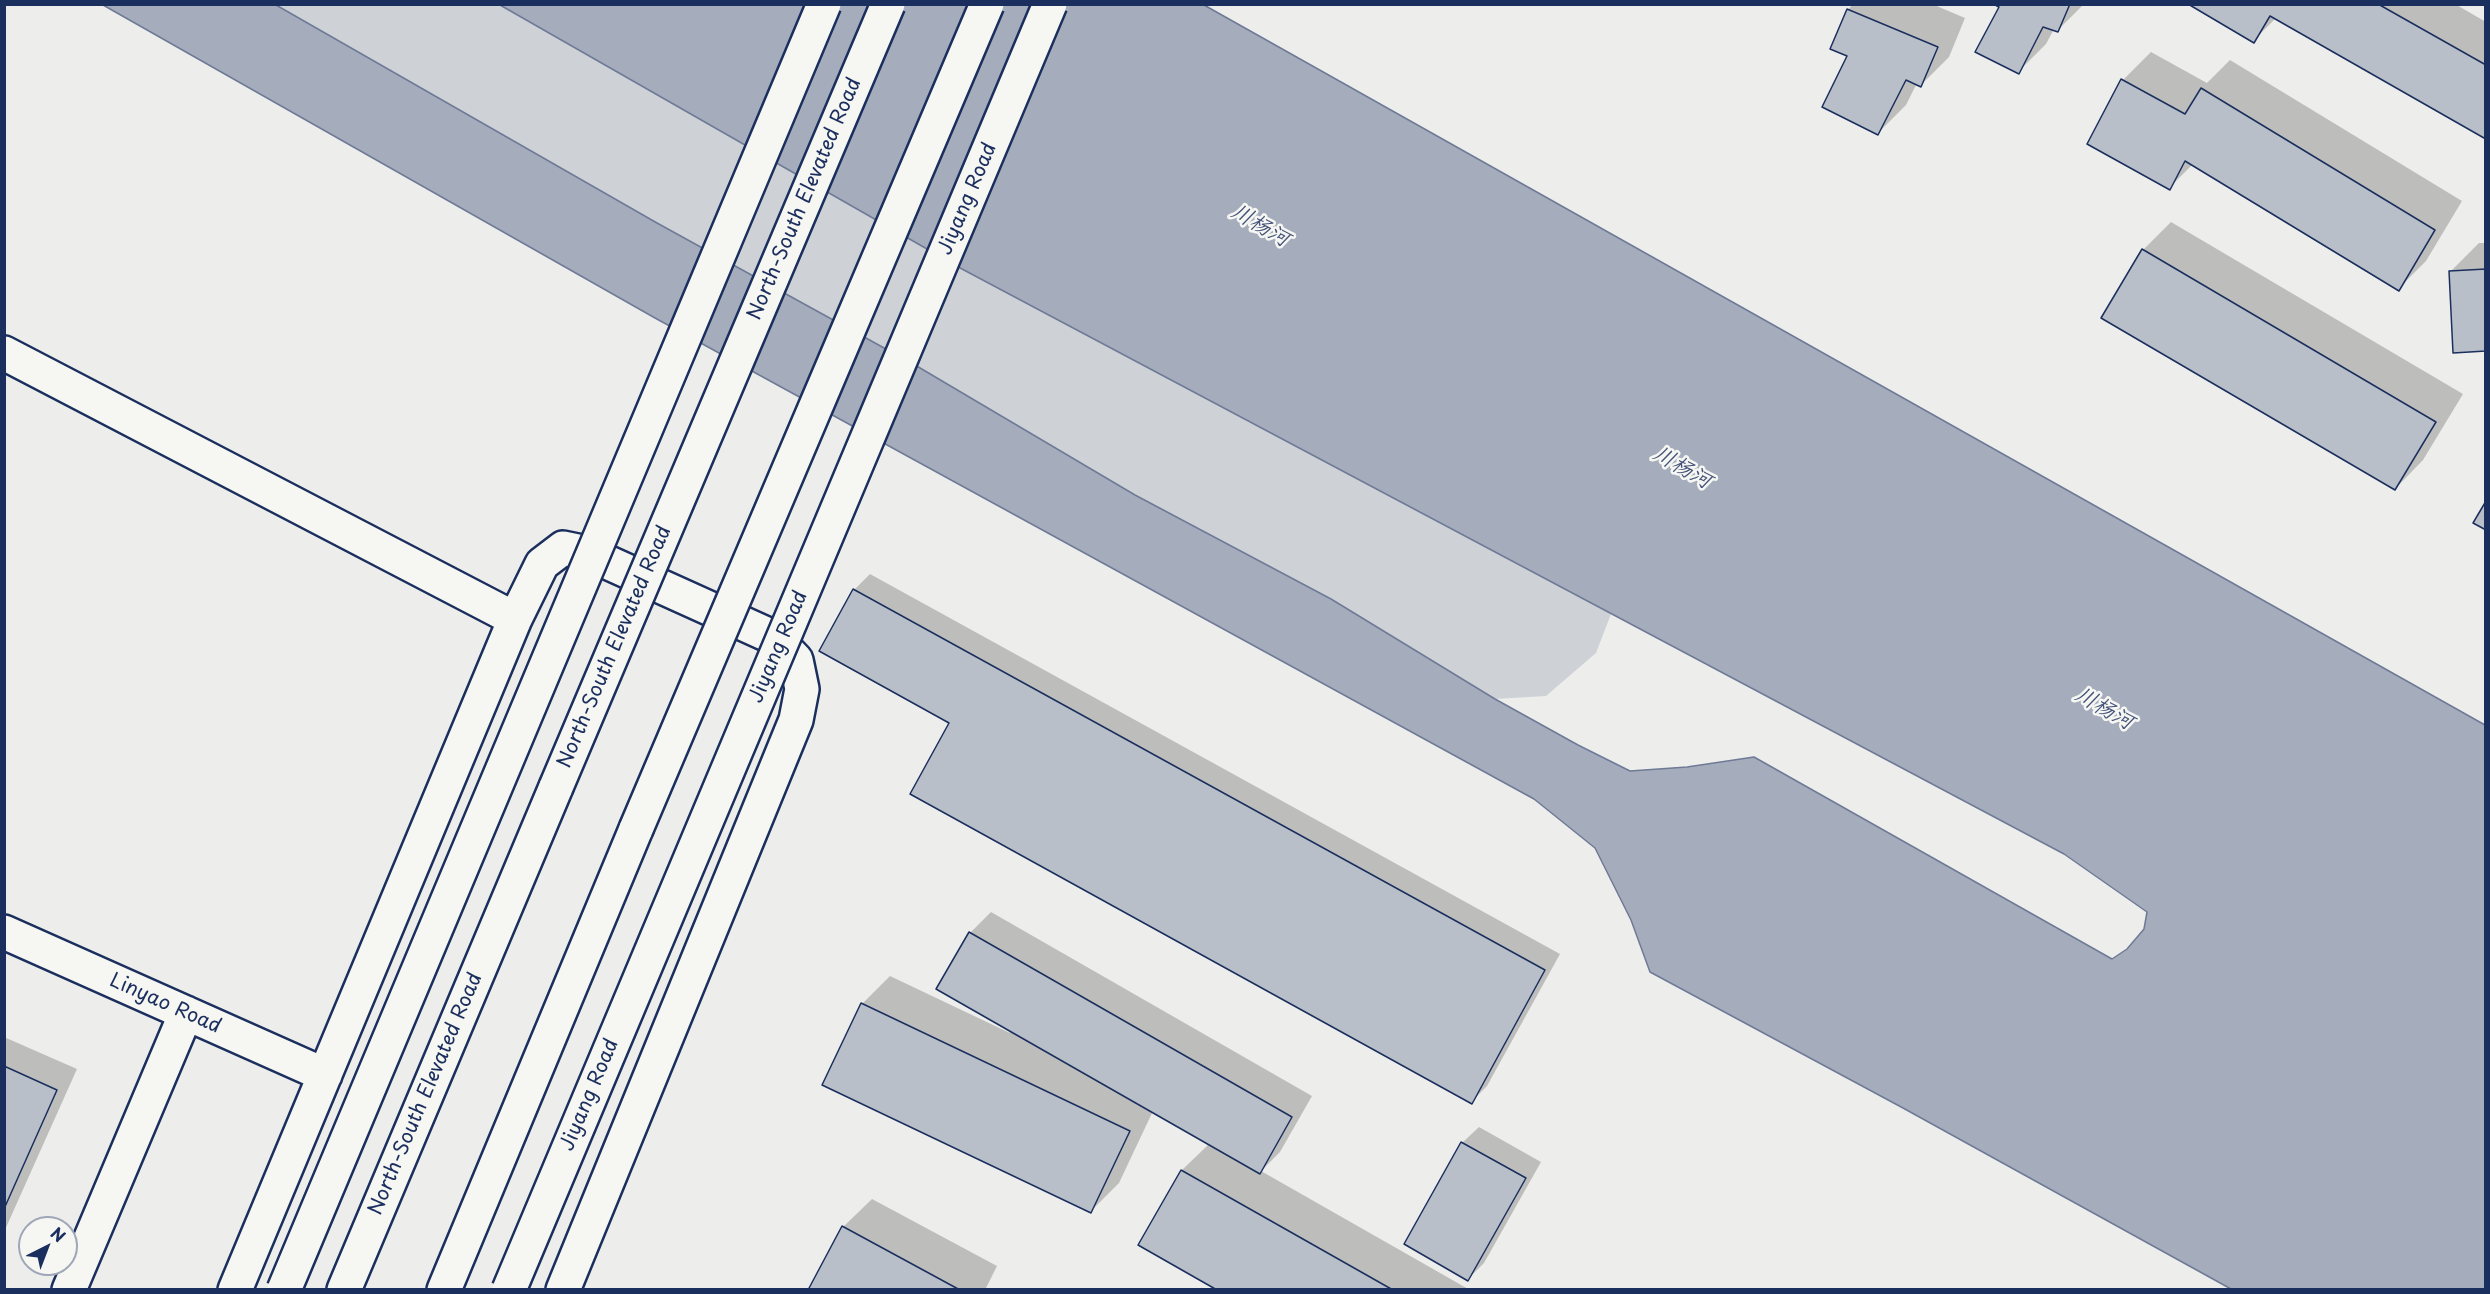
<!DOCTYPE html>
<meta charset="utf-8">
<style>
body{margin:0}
#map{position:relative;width:2490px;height:1294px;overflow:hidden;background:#edeeec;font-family:"Playpen Sans",sans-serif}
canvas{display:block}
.frame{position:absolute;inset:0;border:6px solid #1b2f5e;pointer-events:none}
.north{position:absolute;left:18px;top:1216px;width:60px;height:60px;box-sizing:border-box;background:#f6f6f2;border:2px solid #9ea6b7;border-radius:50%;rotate:42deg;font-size:16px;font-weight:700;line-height:24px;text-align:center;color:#1b2f5e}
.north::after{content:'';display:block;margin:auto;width:21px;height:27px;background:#1b2f5e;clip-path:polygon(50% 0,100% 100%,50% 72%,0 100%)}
</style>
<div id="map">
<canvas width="2490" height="1294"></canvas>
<div class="frame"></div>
<div class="north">N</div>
</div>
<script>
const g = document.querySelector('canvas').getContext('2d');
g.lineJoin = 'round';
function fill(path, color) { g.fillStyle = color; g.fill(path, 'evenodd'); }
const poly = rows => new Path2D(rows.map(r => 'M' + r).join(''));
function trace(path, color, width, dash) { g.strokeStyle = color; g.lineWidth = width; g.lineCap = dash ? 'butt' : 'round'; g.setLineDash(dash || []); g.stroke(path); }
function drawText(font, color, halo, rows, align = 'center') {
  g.font = font + ' "Playpen Sans","LXGW WenKai TC",sans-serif'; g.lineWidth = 5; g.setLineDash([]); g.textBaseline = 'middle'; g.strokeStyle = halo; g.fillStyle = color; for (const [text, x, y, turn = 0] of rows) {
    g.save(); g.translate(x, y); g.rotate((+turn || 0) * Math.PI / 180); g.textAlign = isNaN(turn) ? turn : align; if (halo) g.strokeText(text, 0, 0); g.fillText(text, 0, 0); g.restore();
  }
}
fill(poly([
 [276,5,500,5,962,269,1611,614,1596,653,1546,696,1495,699,1331,599,1135,495,915,365,657,223]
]), '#ced2d7');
const water = poly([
 [103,5,276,5,657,223,915,365,1135,495,1331,599,1495,699,1578,745,1630,771,1687,767,1754,757,2112,959,2127,949,2144,929,2147,912,2064,854,962,269,500,5,1204,5,2485,725,2485,1289,2231,1289,1903,1108,1650,972,1631,920,1595,848,1534,799,655,318,103,5]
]);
fill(water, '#a5acbc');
trace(water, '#6e7a96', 1.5);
fill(poly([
 [1853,4,1932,4,1965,18,1949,57,1921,85,1917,83,1906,105,1878,133,1849,55,1848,10],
 [1997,4,2084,4,2057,31,2054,29,2046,44,2018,72,2001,6],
 [2191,4,2455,4,2486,22,2486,135,2276,18,2253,41],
 [2151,52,2207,83,2230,60,2462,201,2426,261,2398,289,2193,164,2169,188,2123,80],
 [2171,222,2463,394,2423,460,2395,489,2143,250],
 [2479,243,2486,243,2486,350,2451,271],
 [870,574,1560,954,1487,1086,1471,1102,951,722,854,590],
 [991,912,1312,1096,1280,1152,1261,1171,1470,1290,1220,1290,1140,1244,1182,1170,1209,1144,1153,1111,1119,1183,1091,1211,862,1004,890,976,1010,1033,970,933],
 [4,1037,77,1069,4,1232],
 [1479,1127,1541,1162,1484,1263,1468,1279,1462,1143],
 [872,1199,997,1266,985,1290,810,1290,843,1227]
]), '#0003');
const building = poly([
 [1993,4,2070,4,2058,32,2043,27,2019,74,1975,52,1999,7,1993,4],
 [2188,4,2378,4,2486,65,2486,136,2484,138,2270,16,2254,43,2188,4],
 [1847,9,1938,47,1921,87,1906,80,1878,135,1822,107,1847,56,1830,49,1847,9],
 [2121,79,2185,114,2201,88,2435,230,2399,291,2185,161,2170,190,2087,144,2121,79],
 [2142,249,2436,422,2395,490,2101,318,2142,249],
 [2486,269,2486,351,2453,353,2449,271,2486,269],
 [2486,501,2486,530,2473,523,2486,501],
 [853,589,1545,970,1472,1104,910,794,949,723,819,651,853,589],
 [969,932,1292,1117,1260,1174,936,989,969,932],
 [861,1003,1130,1131,1091,1213,822,1085,861,1003],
 [4,1066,57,1090,4,1209,4,1066],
 [1461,1142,1526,1178,1468,1281,1404,1244,1461,1142],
 [1181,1170,1393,1290,1217,1290,1138,1245,1181,1170],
 [842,1226,960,1290,808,1290,842,1226]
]);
fill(building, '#b9bfc8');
trace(building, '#1b2f5e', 1.5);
const minor = poly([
 [4,353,515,619],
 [4,932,325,1075],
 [69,1290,186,1013],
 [235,1290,515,619,542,564,563,548,587,553,775,638,796,660,802,689,796,720,563,1290]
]);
const highway = poly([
 [344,1290,556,787],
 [444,1290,636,829]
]);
trace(minor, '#1b2f5e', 38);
trace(highway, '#1b2f5e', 38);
trace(minor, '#f6f6f2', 33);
trace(highway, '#f6f6f2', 33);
const majorBridge = poly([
 [284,1290,824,4],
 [509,1290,1050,4]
]);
const highwayBridge = poly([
 [556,787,888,4],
 [636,829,987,4]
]);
trace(majorBridge, '#1b2f5e', 38, []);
trace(highwayBridge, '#1b2f5e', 38, []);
trace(majorBridge, '#f6f6f2', 33);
trace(highwayBridge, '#f6f6f2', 33);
drawText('20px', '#1b2f5e', '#f6f6f2', [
 ["North-South Elevated Road",805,199,-67],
 ["Jiyang Road",968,199,-67],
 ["North-South Elevated Road",615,647,-67],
 ["Jiyang Road",779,647,-67],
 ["Linyao Road",165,1004,24],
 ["North-South Elevated Road",426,1094,-67],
 ["Jiyang Road",590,1095,-67]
]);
drawText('italic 21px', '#44547a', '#f6f6f2', [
 ["川杨河",1260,226,30],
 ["川杨河",1682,468,30],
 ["川杨河",2104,709,30]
]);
</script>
